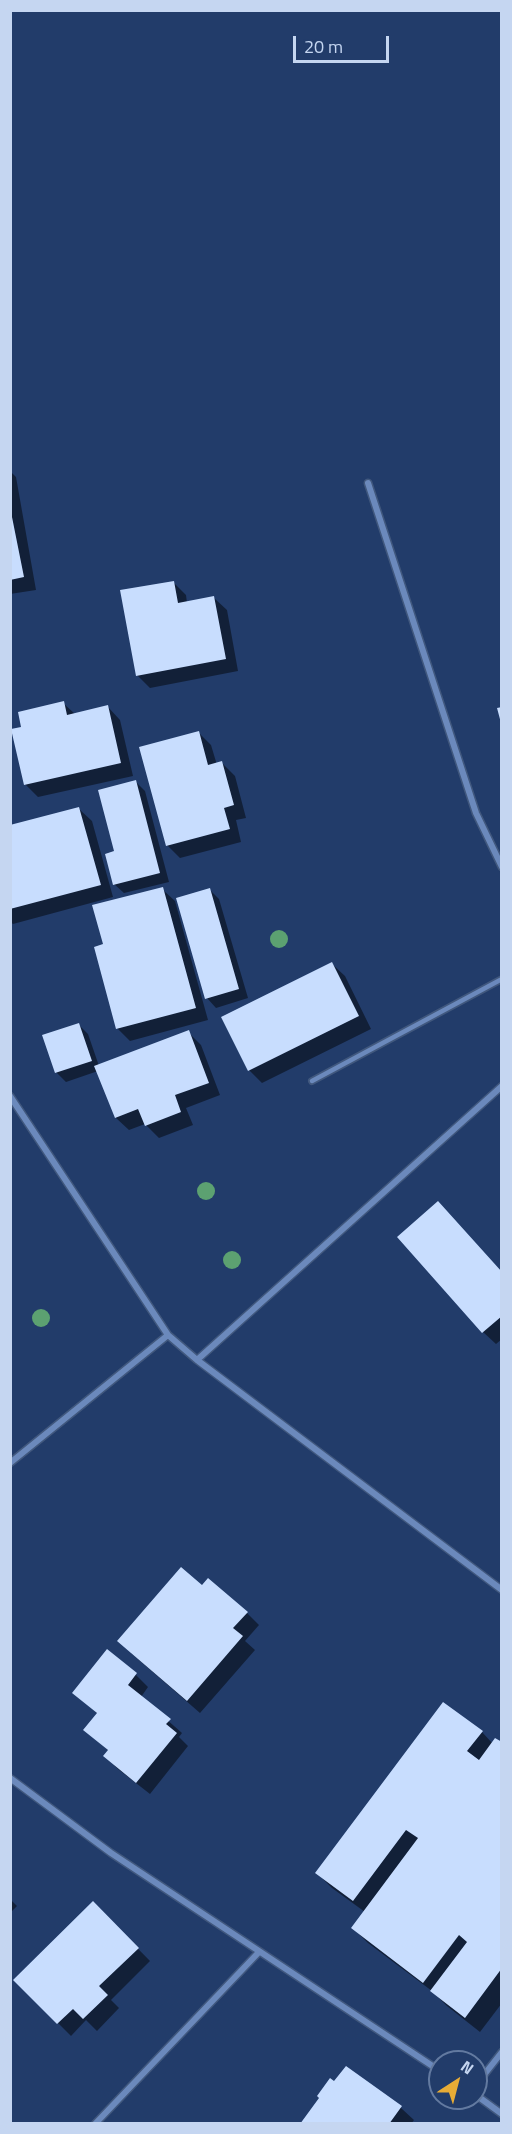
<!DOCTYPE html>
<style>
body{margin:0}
#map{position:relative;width:512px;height:2134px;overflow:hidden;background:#223c6a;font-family:"Titillium Web",sans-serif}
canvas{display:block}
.frame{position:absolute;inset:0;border:12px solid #c5d6f1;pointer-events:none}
.north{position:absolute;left:428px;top:2050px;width:60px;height:60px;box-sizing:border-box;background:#223c6a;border:2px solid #637aa0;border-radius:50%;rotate:36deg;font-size:16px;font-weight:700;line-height:24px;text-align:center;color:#c5d6f1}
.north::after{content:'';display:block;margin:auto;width:21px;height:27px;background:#e7ac36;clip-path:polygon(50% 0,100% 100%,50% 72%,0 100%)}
.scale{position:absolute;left:293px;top:36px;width:96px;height:27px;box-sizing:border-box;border:3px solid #c5d6f1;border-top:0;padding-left:8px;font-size:18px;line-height:21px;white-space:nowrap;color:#c5d6f1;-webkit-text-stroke:4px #223c6a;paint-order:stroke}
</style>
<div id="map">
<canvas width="512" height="2134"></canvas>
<div class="frame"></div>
<div class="north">N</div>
<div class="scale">20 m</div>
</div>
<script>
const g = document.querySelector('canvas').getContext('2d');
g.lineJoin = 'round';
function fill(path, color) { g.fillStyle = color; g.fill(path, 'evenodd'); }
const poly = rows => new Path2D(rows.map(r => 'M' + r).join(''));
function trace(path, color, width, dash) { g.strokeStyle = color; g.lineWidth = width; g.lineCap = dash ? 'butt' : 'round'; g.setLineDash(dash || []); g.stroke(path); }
fill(poly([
 [10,471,16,477,36,590,10,594],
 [173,582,186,595,187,603,214,598,227,610,238,671,150,688,137,675],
 [63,703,75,714,108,707,120,720,133,776,38,797,25,784],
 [198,732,211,745,217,765,222,763,235,776,246,818,236,820,241,842,180,858,167,845],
 [135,781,145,791,169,882,124,893,114,884,116,852],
 [79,809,92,821,113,897,13,924,10,921,10,827],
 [162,889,175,901,208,1020,130,1041,117,1028,104,945],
 [210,890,219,899,248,998,216,1008,207,998],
 [332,964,345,976,371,1029,262,1083,249,1070],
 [79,1025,88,1034,99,1066,188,1032,201,1045,220,1095,186,1108,193,1125,159,1138,145,1124,129,1130,116,1118,98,1071,66,1082,56,1072],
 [502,1273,502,1339,496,1344,483,1332],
 [202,1587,247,1613,259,1625,245,1641,255,1650,200,1713,131,1653],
 [136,1675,148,1687,141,1697,182,1733,179,1737,188,1746,150,1794,118,1769,105,1756,109,1751,85,1730,98,1714,74,1693],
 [482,1732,493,1744,502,1744,502,2003,480,2032,447,2006,432,1991,368,1943,353,1928,365,1912,332,1888,317,1873],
 [10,1899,17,1906,10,1913],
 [93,1903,150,1961,111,2000,119,2008,97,2031,86,2020,71,2036,15,1980],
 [346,2068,401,2108,414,2120,411,2124,302,2124]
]), '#0007');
fill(poly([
 [10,507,24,577,10,580],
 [174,581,178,603,214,596,226,659,136,676,120,590],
 [64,701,67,715,108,705,121,763,24,785,11,729,21,727,18,712],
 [502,707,502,723,501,723,497,708],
 [199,731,208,765,222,761,234,805,224,808,230,829,166,846,139,747],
 [136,780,160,873,113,885,105,854,114,851,98,790],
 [79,807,101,885,10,909,10,825],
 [163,887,196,1008,116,1029,94,947,103,944,92,905],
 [210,888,239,989,205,999,176,898],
 [332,962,359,1016,248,1071,221,1017],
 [79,1023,92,1061,55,1073,42,1035],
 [189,1030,209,1083,175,1095,181,1112,145,1126,138,1109,115,1118,94,1066],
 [438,1201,502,1272,502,1316,482,1333,397,1237],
 [181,1567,202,1585,208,1578,248,1612,233,1628,243,1636,187,1701,117,1641],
 [107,1649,137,1673,128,1685,171,1719,166,1724,177,1733,136,1783,103,1756,108,1750,83,1730,97,1713,72,1693],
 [443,1702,483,1731,467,1751,479,1760,495,1738,502,1742,502,1968,465,2018,430,1991,467,1942,459,1935,423,1983,351,1928,418,1838,406,1830,353,1901,315,1873],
 [93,1901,139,1948,99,1986,108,1995,83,2019,73,2009,57,2024,13,1980],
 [346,2066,402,2106,389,2124,300,2124,319,2098,317,2096,330,2078,334,2081]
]), '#c8ddfe');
const lane = poly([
 [312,1081,502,979]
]);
const street = poly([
 [368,483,476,813,502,867],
 [10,1096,168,1335,197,1360,502,1590],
 [197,1360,502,1086],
 [10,1463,168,1335],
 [10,1778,111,1853,440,2071],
 [476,2085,502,2052],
 [476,2095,502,2114],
 [95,2124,259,1952]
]);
trace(lane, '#41587e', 8);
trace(street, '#41587e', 9);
trace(lane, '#6b89bc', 4.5);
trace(street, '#6b89bc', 6);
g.fillStyle = '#5ca171';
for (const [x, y] of [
 [279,939],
 [206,1191],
 [232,1260],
 [41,1318]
]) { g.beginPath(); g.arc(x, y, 9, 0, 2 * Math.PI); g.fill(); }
</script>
